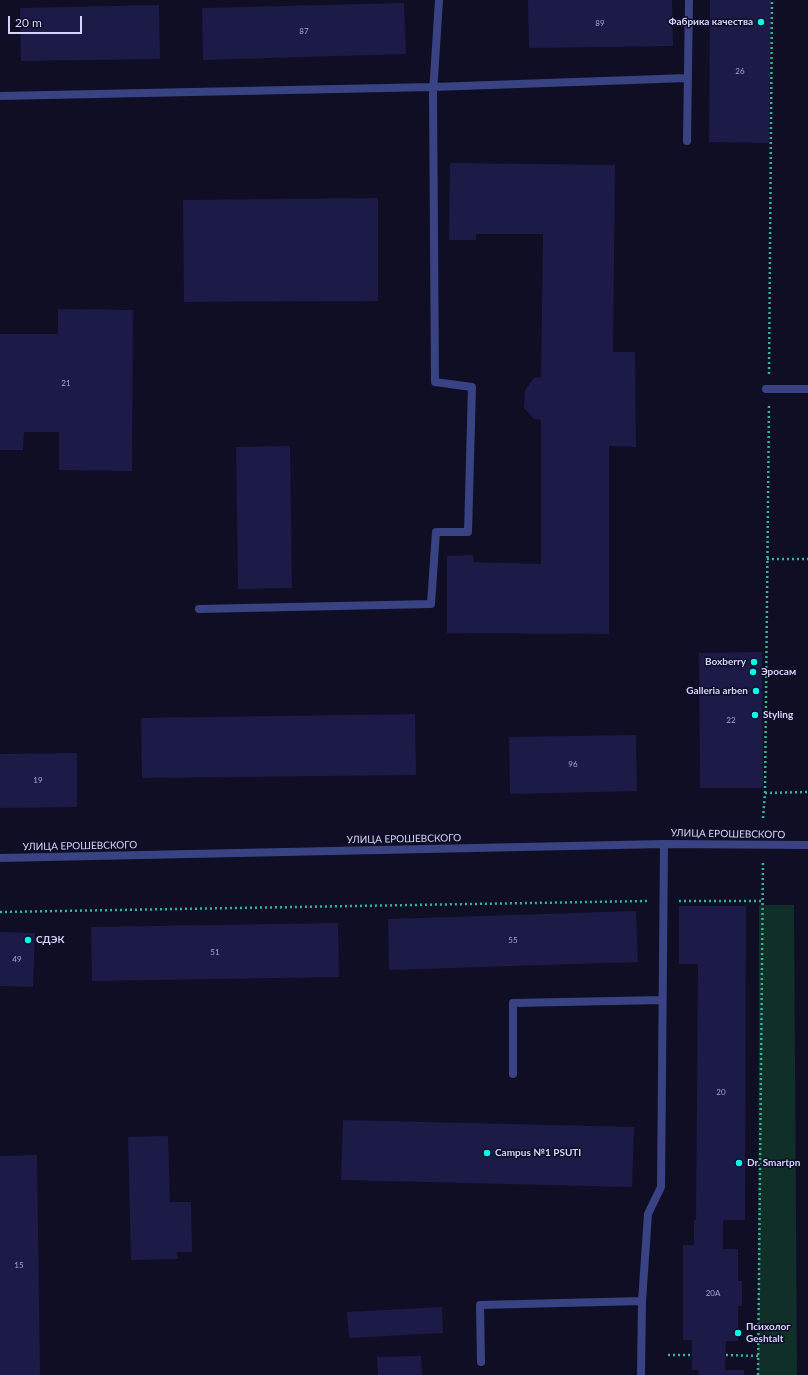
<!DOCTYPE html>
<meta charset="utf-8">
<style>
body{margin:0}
#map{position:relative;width:808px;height:1375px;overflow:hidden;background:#0f0e25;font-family:Lato,sans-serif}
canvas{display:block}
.scale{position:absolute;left:8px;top:16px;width:74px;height:18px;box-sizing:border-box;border:2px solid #d3d5ff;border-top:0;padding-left:5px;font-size:12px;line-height:14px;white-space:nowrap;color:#d3d5ff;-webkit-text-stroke:3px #0f0e25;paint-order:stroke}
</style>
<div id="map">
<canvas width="808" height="1375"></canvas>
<div class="scale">20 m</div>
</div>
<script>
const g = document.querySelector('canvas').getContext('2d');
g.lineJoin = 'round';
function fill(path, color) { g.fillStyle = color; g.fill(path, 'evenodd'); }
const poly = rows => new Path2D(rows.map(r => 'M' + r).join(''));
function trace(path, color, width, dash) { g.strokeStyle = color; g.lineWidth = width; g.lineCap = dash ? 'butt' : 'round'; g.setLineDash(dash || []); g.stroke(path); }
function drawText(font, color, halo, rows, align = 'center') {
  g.font = font + ' Lato,sans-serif'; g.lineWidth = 3; g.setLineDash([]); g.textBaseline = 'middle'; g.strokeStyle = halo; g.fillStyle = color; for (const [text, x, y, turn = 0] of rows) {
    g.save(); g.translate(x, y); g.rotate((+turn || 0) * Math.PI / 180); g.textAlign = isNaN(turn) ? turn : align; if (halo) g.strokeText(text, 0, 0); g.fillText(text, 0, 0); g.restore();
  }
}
fill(poly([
 [759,905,794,905,797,1375,758,1375]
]), '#112f29');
fill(poly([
 [528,0,672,0,673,46,529,48],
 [710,0,771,0,769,143,709,142],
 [404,3,406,54,203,60,202,8],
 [159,5,160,59,21,61,20,8],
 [450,163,615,165,613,352,635,352,636,447,609,446,609,634,447,633,447,556,473,555,474,562,541,564,541,420,534,419,524,408,525,390,534,378,541,377,543,234,476,234,476,240,449,240],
 [378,198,378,301,184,302,183,200],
 [58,309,133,310,132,471,59,470,59,432,24,432,23,450,0,450,0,334,58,334],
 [290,446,292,588,238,589,236,447],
 [762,652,763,788,700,788,699,653],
 [415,714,416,775,142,778,141,718],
 [636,735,637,791,510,794,509,737],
 [77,753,77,807,0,808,0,754],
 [679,906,746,906,745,1220,723,1220,723,1249,738,1249,738,1281,742,1281,742,1306,738,1306,738,1341,726,1341,725,1370,744,1370,744,1375,699,1375,699,1370,692,1370,692,1340,683,1340,683,1245,694,1245,694,1220,696,1220,698,964,679,964],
 [636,911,638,962,389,970,388,919],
 [338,923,339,977,92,981,91,927],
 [0,932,35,933,33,987,0,986],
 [343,1120,634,1127,632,1187,341,1180],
 [168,1136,170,1202,191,1202,192,1252,177,1252,178,1259,131,1260,128,1137],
 [37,1155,40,1375,0,1375,0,1156],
 [442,1307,443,1333,349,1338,347,1312],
 [421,1356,422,1375,378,1375,377,1357]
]), '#1c1a46');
trace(poly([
 [769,374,772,0],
 [767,559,808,559],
 [765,793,807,792],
 [763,818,765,793,769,405],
 [679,901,762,901],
 [0,912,648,901],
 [668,1355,692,1355],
 [726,1355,758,1356],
 [758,1375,763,862]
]), '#2eb898', 2.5, [2, 3]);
trace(poly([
 [0,96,433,87,688,78],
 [687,141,689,0],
 [766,389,808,389],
 [199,609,431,604,436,532,468,532,472,387,435,382,433,93,439,0],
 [513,1074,513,1003,662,1000],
 [481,1362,480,1305,642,1301],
 [641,1375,642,1301,648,1214,661,1187,664,844]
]), '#394384', 8);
trace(poly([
 [0,858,664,844,808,845]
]), '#394384', 8);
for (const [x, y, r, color] of [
 [761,22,4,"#00feec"],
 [754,662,4,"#00feec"],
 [753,672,4,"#00feec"],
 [756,691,4,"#00feec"],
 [755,715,4,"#00feec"],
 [28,940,4,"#00feec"],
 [487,1153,4,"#00feec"],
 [739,1163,4,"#00feec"],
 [738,1333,4,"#00feec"]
]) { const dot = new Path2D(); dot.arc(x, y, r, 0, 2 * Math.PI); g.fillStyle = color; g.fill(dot); trace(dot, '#0f0e25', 1.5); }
drawText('8px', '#a5a6d1', null, [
 ["89",600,23],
 ["87",304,31],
 ["26",740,71],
 ["21",66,383],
 ["22",731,720],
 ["96",573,764],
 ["19",38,780],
 ["55",513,940],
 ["51",215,952],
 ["49",17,959],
 ["20",721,1092],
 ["15",19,1265],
 ["20А",713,1293]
]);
drawText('bold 10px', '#d3d5ff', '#0f0e25', [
 ["Фабрика качества",753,22,"right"],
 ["Boxberry",746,662,"right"],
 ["Эросам",761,672],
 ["Galleria arben",748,691,"right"],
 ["Styling",763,715],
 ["СДЭК",36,940],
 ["Campus №1 PSUTI",495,1153],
 ["Dr. Smartpn",747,1163],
 ["Психолог",746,1327],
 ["Geshtalt",746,1339]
], 'left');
drawText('10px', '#d3d5ff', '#0f0e25', [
 ["УЛИЦА ЕРОШЕВСКОГО",728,834,1],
 ["УЛИЦА ЕРОШЕВСКОГО",404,839,-1],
 ["УЛИЦА ЕРОШЕВСКОГО",80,846,-1]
]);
</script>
